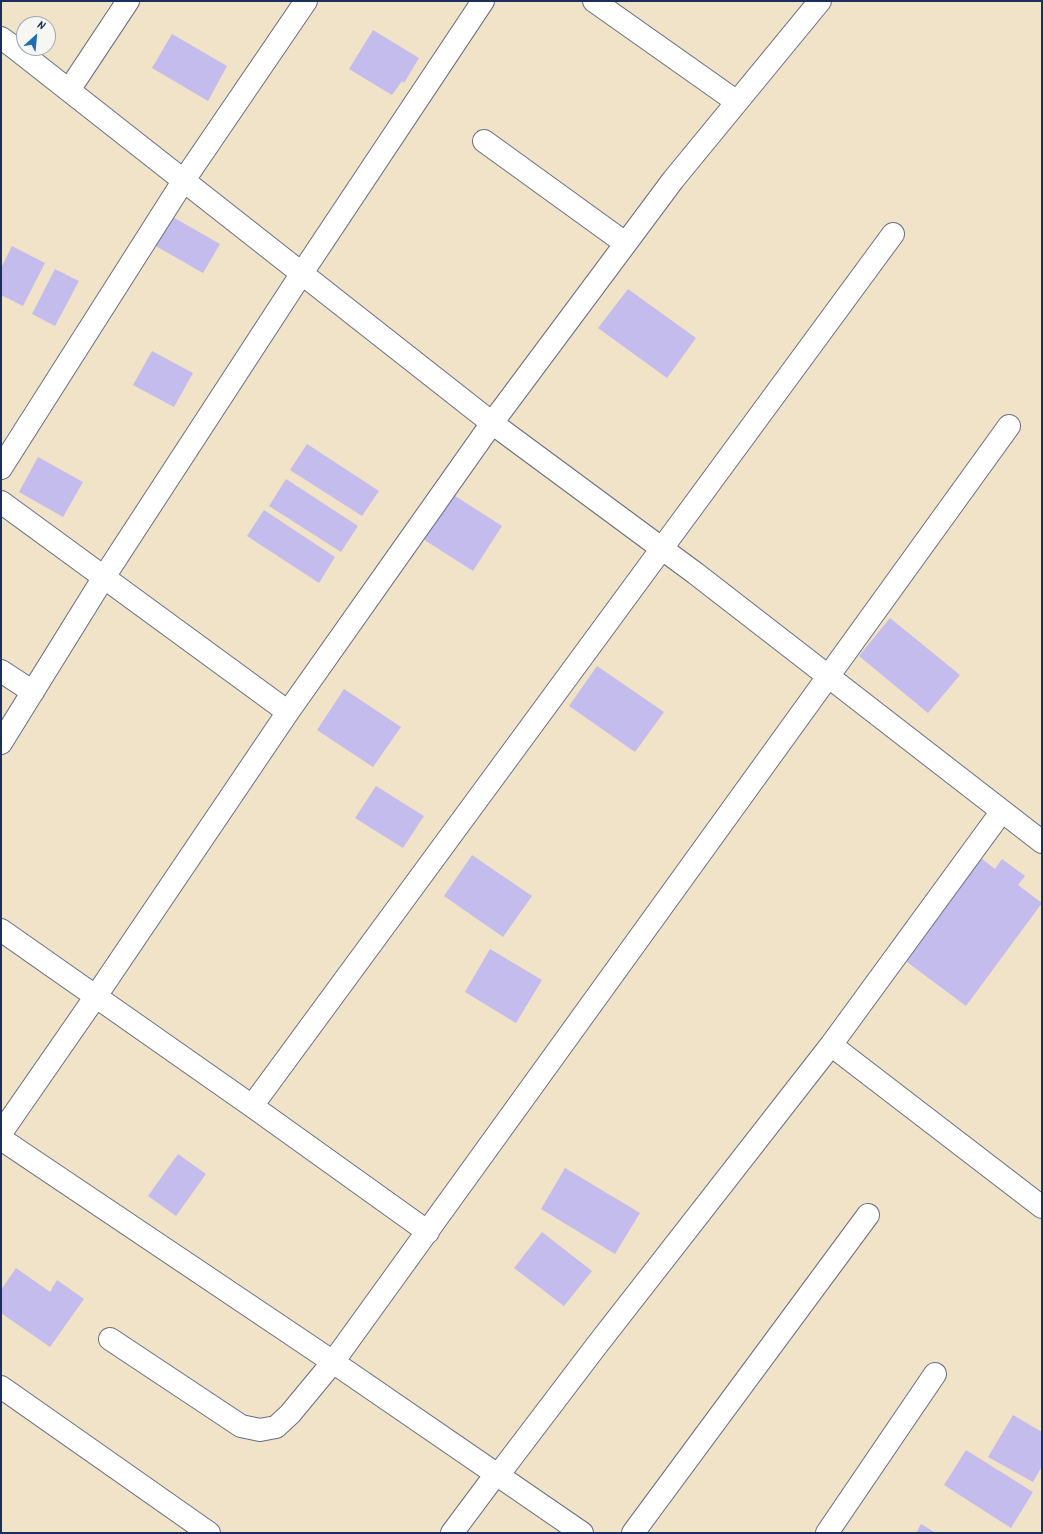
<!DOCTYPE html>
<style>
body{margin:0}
#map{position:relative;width:1043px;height:1534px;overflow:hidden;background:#f1e3c8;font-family:Kalam,sans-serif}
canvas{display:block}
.frame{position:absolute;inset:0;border:2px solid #1b2f5e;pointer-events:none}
.north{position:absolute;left:16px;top:16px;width:40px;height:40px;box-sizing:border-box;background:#f6f6f2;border:1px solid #9ea6b7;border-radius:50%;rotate:27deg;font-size:11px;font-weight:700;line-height:16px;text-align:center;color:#1b2f5e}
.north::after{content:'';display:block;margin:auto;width:14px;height:18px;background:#1f6fb2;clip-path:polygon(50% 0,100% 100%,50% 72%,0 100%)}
</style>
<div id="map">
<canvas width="1043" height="1534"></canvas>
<div class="frame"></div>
<div class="north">N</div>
</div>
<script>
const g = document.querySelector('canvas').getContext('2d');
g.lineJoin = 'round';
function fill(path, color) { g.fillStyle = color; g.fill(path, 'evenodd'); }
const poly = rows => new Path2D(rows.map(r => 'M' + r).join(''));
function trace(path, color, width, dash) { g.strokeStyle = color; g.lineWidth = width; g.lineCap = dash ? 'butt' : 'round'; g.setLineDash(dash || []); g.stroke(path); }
fill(poly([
 [373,30,419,58,404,83,402,81,392,95,349,69],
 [172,34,227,66,208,101,152,68],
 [171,216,220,244,203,273,154,245],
 [12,246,45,263,23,306,1,295,1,268],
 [55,269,79,281,55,326,32,314],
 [628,289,696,338,667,378,598,328],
 [152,351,193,373,174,407,133,385],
 [307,444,379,491,362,516,290,470],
 [38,457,83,482,63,517,19,492],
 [286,479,358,526,341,552,269,506],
 [452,494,502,526,473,571,423,539],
 [264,510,335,557,319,583,247,536],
 [890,618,960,675,928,713,859,656],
 [597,666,664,712,635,752,569,706],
 [344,689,401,727,373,767,317,730],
 [376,786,424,816,403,848,355,818],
 [472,855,532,896,503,937,444,896],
 [978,856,995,869,1002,859,1025,876,1018,885,1042,903,966,1006,903,959],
 [490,949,542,980,516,1023,465,992],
 [178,1154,206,1174,176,1216,148,1196],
 [565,1168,640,1213,615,1254,541,1209],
 [542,1232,592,1271,564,1306,514,1268],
 [16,1268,50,1292,57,1280,84,1299,50,1347,1,1313,1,1290],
 [1013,1415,1042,1432,1042,1466,1033,1482,988,1457],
 [966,1450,1033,1492,1011,1528,944,1485],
 [921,1524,936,1533,916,1533]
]), '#c3bcec');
const minor = poly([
 [594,1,737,102],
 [1,38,15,48,492,423,695,573,1042,842],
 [69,90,128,1],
 [484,141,625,243],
 [1,468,184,180,306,1],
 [1,502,288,712],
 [1,671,33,692],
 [1,743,104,577,302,273,483,1],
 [1,930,252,1106,428,1232],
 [831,1045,1042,1207],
 [252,1106,893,234],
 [1,1133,96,996,288,712,492,423,673,180,820,1],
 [1,1139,333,1362,582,1533],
 [110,1339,241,1426,260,1430,276,1427,290,1414,333,1362,1009,426],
 [1,1387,209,1533],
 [452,1533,496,1474,499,1474,597,1345,831,1045,1002,811],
 [633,1533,868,1215],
 [827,1533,935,1374]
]);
trace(minor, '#666e83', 24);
trace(minor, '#fff', 22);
</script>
